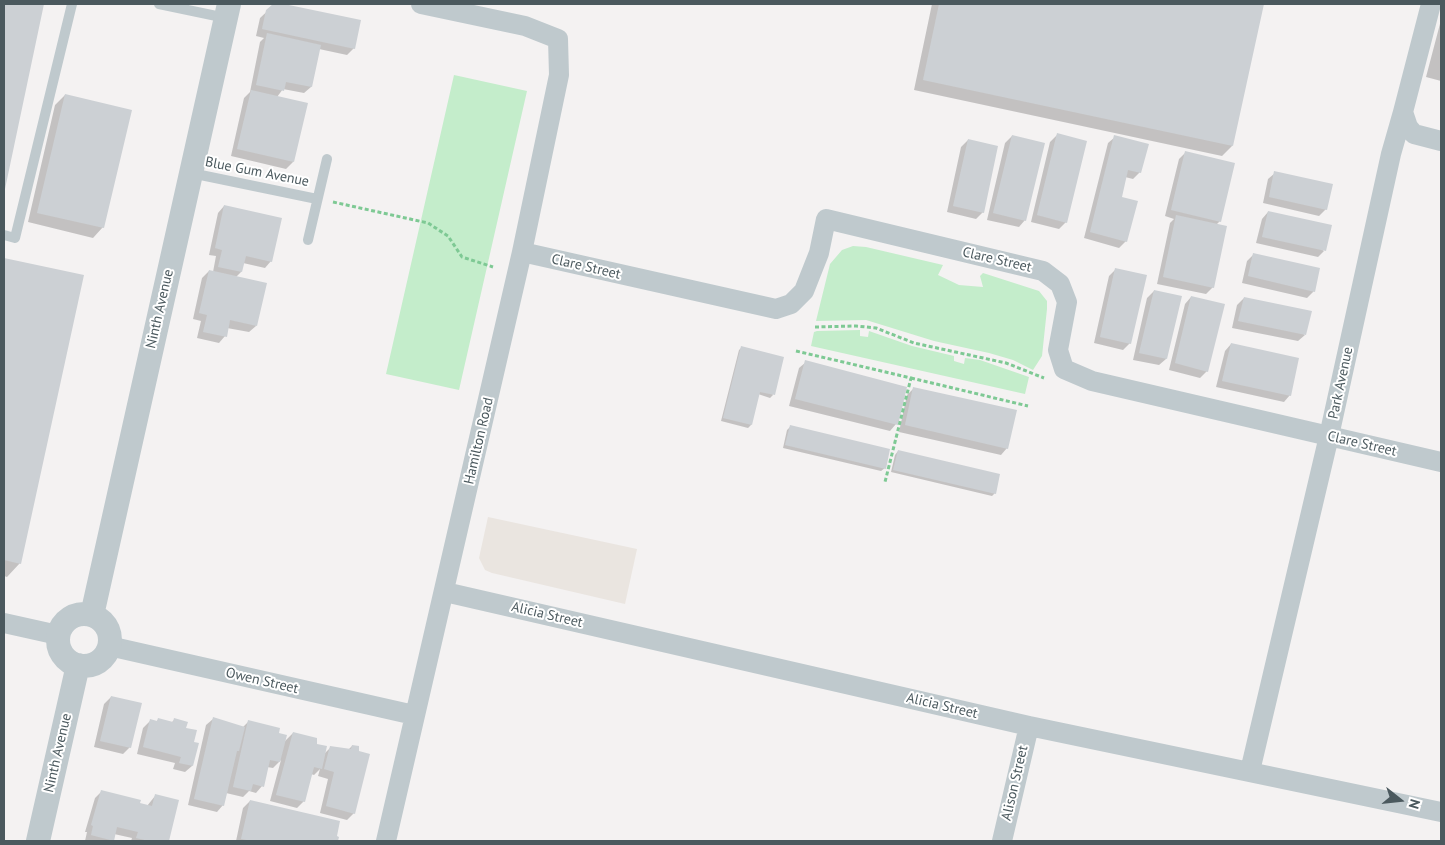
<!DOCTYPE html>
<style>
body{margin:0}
#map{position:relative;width:1445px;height:845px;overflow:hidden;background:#f4f2f2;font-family:"PT Sans",sans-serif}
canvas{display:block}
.frame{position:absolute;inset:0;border:5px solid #4b595e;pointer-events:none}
.north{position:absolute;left:1375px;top:775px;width:50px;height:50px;-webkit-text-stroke:4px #fff;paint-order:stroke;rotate:106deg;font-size:14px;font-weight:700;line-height:20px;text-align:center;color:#4b595e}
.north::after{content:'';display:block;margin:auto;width:18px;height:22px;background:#4b595e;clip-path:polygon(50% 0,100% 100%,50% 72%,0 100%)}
</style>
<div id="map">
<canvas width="1445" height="845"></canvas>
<div class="frame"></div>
<div class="north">N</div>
</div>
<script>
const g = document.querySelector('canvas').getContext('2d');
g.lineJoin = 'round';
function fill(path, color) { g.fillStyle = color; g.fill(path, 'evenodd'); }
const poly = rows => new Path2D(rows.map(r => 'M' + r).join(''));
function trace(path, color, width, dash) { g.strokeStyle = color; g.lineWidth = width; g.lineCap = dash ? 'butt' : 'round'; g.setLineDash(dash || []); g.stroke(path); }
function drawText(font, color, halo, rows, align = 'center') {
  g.font = font + ' "PT Sans",sans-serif'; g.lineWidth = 4; g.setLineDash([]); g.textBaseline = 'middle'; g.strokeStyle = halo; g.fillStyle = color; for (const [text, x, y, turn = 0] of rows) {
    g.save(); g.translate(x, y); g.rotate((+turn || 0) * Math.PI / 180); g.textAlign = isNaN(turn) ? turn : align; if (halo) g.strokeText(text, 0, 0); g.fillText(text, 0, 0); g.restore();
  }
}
fill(poly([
 [488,517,637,549,625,604,492,573,485,570,479,558]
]), '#eae5e0');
fill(poly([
 [454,75,527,91,459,390,386,374],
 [853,246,866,247,943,265,938,275,959,285,983,287,980,276,983,273,1039,291,1047,301,1047,309,1042,356,1033,370,1013,360,989,353,934,341,866,320,816,321,830,264,842,250],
 [860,330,860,336,868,337,869,331,912,346,954,356,954,361,964,364,965,358,980,360,1029,377,1025,394,811,346,814,332,817,331]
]), '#c4edcb');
fill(poly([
 [4,4,43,5,4,187],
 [275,4,360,21,354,48,347,55,319,49,311,87,304,93,283,89,277,97,306,104,293,162,286,169,231,156,244,98,250,92,260,42,264,38,256,36,260,18],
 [932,4,1263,4,1232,146,1222,156,914,90],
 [1441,20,1441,81,1426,77],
 [65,95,103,227,93,238,28,222,55,105],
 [1057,135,1066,222,1059,229,1031,222,1050,142],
 [1012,136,1025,220,1019,227,987,220,1005,143],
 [1115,137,1140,172,1133,179,1125,177,1120,198,1126,241,1119,248,1084,238,1108,143],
 [968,140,983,212,976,219,947,212,961,147],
 [1186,152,1220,221,1216,225,1213,287,1206,294,1157,284,1170,223,1174,219,1165,216,1179,159],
 [1275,173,1326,209,1319,216,1263,203,1268,179],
 [224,206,271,261,265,268,243,263,241,272,236,277,256,326,249,332,227,328,225,336,219,343,197,338,201,321,193,319,202,278,209,271,213,272,216,256,209,255,218,213],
 [1268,212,1324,251,1318,257,1256,243,1262,219],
 [1254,254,1314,291,1307,298,1242,283,1247,261],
 [4,259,83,276,20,563,7,577,4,576],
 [1116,269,1130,343,1123,350,1094,343,1109,276],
 [1154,291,1180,297,1166,359,1159,365,1133,360,1147,298],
 [1191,297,1207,371,1200,378,1169,370,1185,304],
 [1244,298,1305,335,1298,341,1232,328,1237,305],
 [1231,344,1290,395,1284,402,1216,387,1225,351],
 [742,347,773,395,770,398,758,394,751,425,748,428,721,421,739,350],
 [806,362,896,424,890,431,789,406,799,368],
 [914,388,1007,448,1001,455,899,432,907,395],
 [790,427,885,468,881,471,783,448,787,430],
 [898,451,995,493,992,496,891,472,895,455],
 [111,697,130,747,123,754,94,747,104,704],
 [213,719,242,728,248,722,277,734,283,743,293,733,316,745,324,754,330,748,348,750,352,746,354,813,347,820,320,813,328,779,318,776,320,769,314,775,311,774,304,801,297,808,270,801,281,760,273,768,267,767,262,786,256,793,249,791,243,797,226,793,223,805,217,812,188,805,206,725],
 [158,720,171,723,174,720,193,743,197,744,192,766,185,772,173,769,175,763,137,754,143,728,150,721,156,722],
 [102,791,147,806,155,796,178,801,168,841,131,841,132,838,114,834,112,841,85,841,87,832,85,832,95,798],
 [250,801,338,838,337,841,236,841,243,808]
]), '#0003');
fill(poly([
 [4,4,44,4,5,189,4,189],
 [273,4,284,4,361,20,355,49,262,29,266,10],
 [939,4,1264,4,1233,146,923,80],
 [267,33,321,45,312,87,286,82,284,91,256,85],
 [251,90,308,103,294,162,237,149],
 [65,94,132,110,104,228,37,213],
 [1057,133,1087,141,1067,223,1037,215],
 [1012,135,1045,143,1026,221,993,213],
 [1114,135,1149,144,1141,173,1128,170,1122,197,1138,201,1127,242,1090,232],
 [968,139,998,146,984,213,953,206],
 [1185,151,1235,163,1221,222,1171,210],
 [1274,171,1333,184,1327,210,1269,197],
 [224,205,282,218,272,262,246,256,242,272,218,267,222,250,215,248],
 [1268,211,1332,225,1326,251,1262,237],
 [1176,215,1227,226,1214,288,1163,277],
 [1253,253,1320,268,1315,292,1248,276],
 [4,258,84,275,21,564,4,560],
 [1115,268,1147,275,1131,344,1100,337],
 [209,270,267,283,257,326,230,320,227,337,203,332,207,315,199,313],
 [1154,290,1182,296,1167,359,1139,353],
 [1191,296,1225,304,1208,372,1175,363],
 [1244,297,1312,311,1306,335,1238,321],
 [1231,343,1299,358,1291,396,1222,381],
 [741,346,784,357,775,395,760,392,752,425,723,418],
 [805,360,907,387,898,425,795,399],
 [913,387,1017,410,1008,449,905,425],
 [790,425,890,449,886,469,785,445],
 [898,450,1000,474,996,494,893,470],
 [111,696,142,703,131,748,100,741],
 [213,717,245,727,239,751,237,751,224,806,194,799],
 [158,718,173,722,174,718,188,722,186,728,197,730,194,742,199,743,193,766,179,763,181,757,143,747,150,719,157,721],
 [248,720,280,728,279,733,287,735,280,762,270,760,264,787,253,784,251,791,233,787],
 [293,732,317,738,317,744,327,746,322,769,314,767,305,802,276,795],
 [352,745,359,746,359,751,370,754,355,814,326,806,334,772,324,769,330,746,351,749],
 [101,790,141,800,140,803,152,806,155,794,179,800,169,841,149,841,136,838,138,832,117,827,114,841,91,835,93,826,91,825],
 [250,800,340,821,337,836,339,837,338,841,252,841,241,839]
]), '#ccd0d4');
trace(poly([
 [333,202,428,223,448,236,462,257,493,267],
 [815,327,856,326,876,328,914,343,1006,363,1044,378],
 [796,351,911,378,885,482],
 [911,378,1028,406]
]), '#7ec994', 3, [4, 2.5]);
trace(poly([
 [159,4,226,18],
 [191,173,317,199],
 [4,235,15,238,72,4],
 [308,240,327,159]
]), '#bfc9cd', 10);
trace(poly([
 [1431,4,1403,112,1408,127,1414,134,1441,141],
 [522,252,776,309,791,304,804,291,819,253,826,219,1043,271,1060,284,1067,302,1058,350,1064,369,1092,381,1441,462],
 [445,592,1029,726,1441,812],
 [4,623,58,635],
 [109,646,414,715],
 [1250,771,1329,436,1391,154,1403,112],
 [386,841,522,252,559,75,558,39,525,26,421,4],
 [1002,841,1029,726]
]), '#bfc9cd', 20);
trace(poly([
 '58 640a26 26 0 1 1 52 0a26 26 0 1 1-52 0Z',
 [92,615,229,4],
 [38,841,78,665]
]), '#bfc9cd', 24);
drawText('14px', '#4b595e', '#fff', [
 ["Blue Gum Avenue",257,172,11],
 ["Clare Street",997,260,13],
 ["Clare Street",586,267,13],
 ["Ninth Avenue",160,309,-77],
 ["Park Avenue",1341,383,-78],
 ["Hamilton Road",479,441,-77],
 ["Clare Street",1362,444,13],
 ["Alicia Street",547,615,13],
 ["Owen Street",262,681,13],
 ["Alicia Street",942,706,13],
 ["Ninth Avenue",58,753,-77],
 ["Alison Street",1015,783,-77]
]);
</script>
